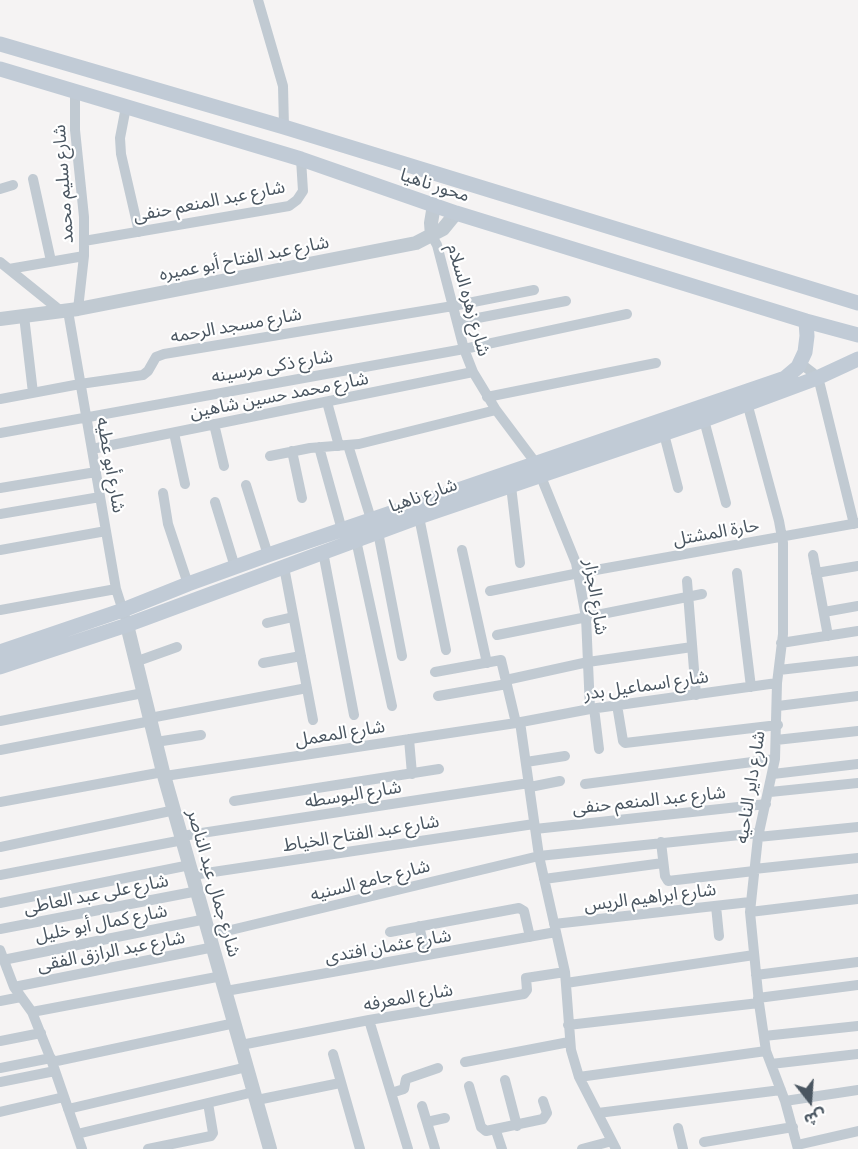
<!DOCTYPE html>
<meta charset="utf-8">
<style>
body{margin:0}
#map{position:relative;width:858px;height:1149px;overflow:hidden;background:#f5f3f3;font-family:Commissioner,"Noto Sans Arabic",sans-serif}
canvas{display:block}
.north{position:absolute;left:780px;top:1071px;width:60px;height:60px;-webkit-text-stroke:4px #fff;paint-order:stroke;rotate:163deg;font-size:16px;font-weight:700;line-height:24px;text-align:center;color:#4a5661}
.north::after{content:'';display:block;margin:auto;width:21px;height:27px;background:#4a5661;clip-path:polygon(50% 0,100% 100%,50% 72%,0 100%)}
</style>
<div id="map">
<canvas width="858" height="1149"></canvas>
<div class="north">ش</div>
</div>
<script>
const g = document.querySelector('canvas').getContext('2d');
g.lineJoin = 'round';
const poly = rows => new Path2D(rows.map(r => 'M' + r).join(''));
function trace(path, color, width, dash) { g.strokeStyle = color; g.lineWidth = width; g.lineCap = dash ? 'butt' : 'round'; g.setLineDash(dash || []); g.stroke(path); }
function drawText(font, color, halo, rows, align = 'center') {
  g.font = font + ' Commissioner,"Noto Sans Arabic",sans-serif'; g.lineWidth = 4.5; g.setLineDash([]); g.textBaseline = 'middle'; g.strokeStyle = halo; g.fillStyle = color; for (const [text, x, y, turn = 0] of rows) {
    g.save(); g.translate(x, y); g.rotate((+turn || 0) * Math.PI / 180); g.textAlign = isNaN(turn) ? turn : align; if (halo) g.strokeText(text, 0, 0); g.fillText(text, 0, 0); g.restore();
  }
}
trace(poly([
 [258,0,283,86,284,127],
 [75,92,75,130,84,217,84,256,78,309],
 [126,107,120,138,121,154,139,232],
 [33,179,51,261],
 [0,189,13,185],
 [432,236,437,245,464,349,473,372,496,410,535,462,576,563,586,617,590,709],
 [84,241,289,206,297,200,303,191,301,159],
 [0,262,62,312],
 [9,269,84,256],
 [68,311,116,589,125,617],
 [24,316,33,393],
 [457,322,566,301],
 [800,363,813,373,820,385,854,524],
 [487,397,656,363],
 [0,399,80,384,143,375,148,371,156,357,164,354,453,306,534,290],
 [746,399,779,521,783,543,783,634,777,683,775,759,758,837,750,912,759,1003,766,1051,785,1101,798,1149],
 [327,402,339,446],
 [704,420,726,503],
 [214,424,224,466],
 [0,433,464,349,627,314],
 [174,433,185,484],
 [664,434,678,488],
 [348,445,371,519],
 [319,447,342,530],
 [92,449,473,372],
 [292,451,302,498],
 [270,456,310,448,359,444,496,410],
 [246,485,268,555],
 [511,486,520,563],
 [0,488,96,472],
 [163,493,168,524,188,584],
 [215,502,235,567],
 [0,514,100,497],
 [419,517,446,650],
 [378,532,402,656],
 [356,540,392,706],
 [0,550,106,531],
 [462,550,487,663],
 [323,552,354,715],
 [813,555,828,636],
 [284,567,313,720],
 [737,573,751,687],
 [816,573,858,566],
 [687,581,696,695],
 [490,591,579,573,858,523],
 [0,610,116,589],
 [824,612,858,606],
 [267,623,293,617],
 [497,635,702,594],
 [781,643,858,631],
 [135,662,177,647],
 [263,663,301,656],
 [779,670,858,661],
 [435,672,501,660,516,723],
 [506,680,588,662,692,647],
 [438,696,507,684],
 [617,705,623,741,625,743,778,725],
 [778,706,858,696],
 [594,708,599,749],
 [150,718,307,688],
 [0,721,143,693],
 [520,722,539,856,565,972,571,1050,579,1077,616,1149],
 [409,739,412,774],
 [776,740,858,731],
 [156,742,201,735],
 [0,750,151,721],
 [526,762,565,756],
 [773,774,858,764],
 [165,776,516,723,590,709,777,683],
 [585,784,775,759],
 [530,787,560,781],
 [770,792,858,783],
 [234,801,439,769],
 [0,802,163,772],
 [535,829,766,804],
 [182,836,529,783],
 [758,837,858,827],
 [661,842,665,876,668,881,754,871],
 [0,847,175,810],
 [754,869,858,858],
 [0,875,183,840],
 [193,875,534,824],
 [544,879,663,863],
 [0,903,190,865],
 [716,906,719,936],
 [750,912,858,899],
 [554,924,750,902],
 [419,926,426,955],
 [0,929,198,891],
 [390,932,519,908,524,911,530,937],
 [210,935,539,856,759,833],
 [0,950,14,987,32,1012,52,1062,82,1149],
 [3,960,206,919],
 [756,975,858,962],
 [566,983,754,955],
 [14,987,214,947],
 [226,991,556,932],
 [758,998,858,985],
 [0,1001,21,997],
 [32,1012,222,976],
 [369,1020,408,1149],
 [568,1025,759,1003],
 [764,1036,858,1026],
 [0,1041,41,1033],
 [241,1045,369,1020,524,994,527,990,526,978,565,972],
 [333,1054,360,1149],
 [52,1062,235,1023],
 [465,1062,569,1042],
 [771,1064,858,1054],
 [0,1068,51,1058],
 [579,1077,766,1051],
 [505,1080,517,1126],
 [0,1082,55,1071],
 [469,1086,481,1127,486,1131,543,1119,547,1113,543,1101],
 [391,1093,404,1089,406,1079,438,1068],
 [257,1100,340,1083],
 [785,1101,858,1090],
 [422,1106,435,1149],
 [68,1109,247,1067],
 [0,1112,64,1097],
 [598,1113,781,1090],
 [427,1122,445,1118],
 [678,1128,683,1149],
 [496,1131,502,1149],
 [77,1134,254,1092],
 [704,1142,793,1127],
 [797,1145,858,1131],
 [148,1149,211,1136,213,1133,208,1103],
 [582,1149,612,1141]
]), '#c1cad2', 10);
trace(poly([
 [432,236,431,223,434,205],
 [0,319,78,309,416,243,443,229,456,213],
 [127,625,163,772,270,1149]
]), '#c1cad2', 14);
trace(poly([
 [0,44,284,127,858,303],
 [0,69,301,159,456,213,806,321,858,335],
 [0,652,123,610,188,584,268,555,785,378,798,367,805,352,807,336,806,321],
 [0,667,127,625,419,517,704,420,817,378,858,359]
]), '#c1cbd6', 15);
drawText('18px', '#4a5661', '#fff', [
 ["شارع سليم محمد",63,184,-94],
 ["محور ناهيا",435,185,18],
 ["شارع عبد المنعم حنفى",209,201,-11],
 ["شارع عبد الفتاح أبو عميره",244,258,-11],
 ["شارع زهره السلام",469,300,74],
 ["شارع مسجد الرحمه",236,325,-10],
 ["شارع ذكى مرسينه",272,366,-10],
 ["شارع محمد حسين شاهين",279,395,-11],
 ["شارع أبو عطيه",111,465,80],
 ["شارع ناهيا",423,495,-19],
 ["حارة المشتل",716,532,-10],
 ["شارع الجزار",596,597,81],
 ["شارع اسماعيل بدر",646,685,-8],
 ["شارع المعمل",340,733,-9],
 ["شارع داير الناحيه",750,787,-81],
 ["شارع البوسطه",353,794,-9],
 ["شارع عبد المنعم حنفى",649,800,-6],
 ["شارع عبد الفتاح الخياط",361,833,-9],
 ["شارع جامع السنيه",370,880,-14],
 ["شارع جمال عبد الناصر",214,883,74],
 ["شارع على عبد العاطى",96,894,-11],
 ["شارع ابراهيم الريس",650,897,-7],
 ["شارع كمال أبو خليل",101,923,-11],
 ["شارع عثمان افتدى",388,946,-10],
 ["شارع عبد الرازق الفقى",111,951,-11],
 ["شارع المعرفه",408,997,-10]
]);
</script>
